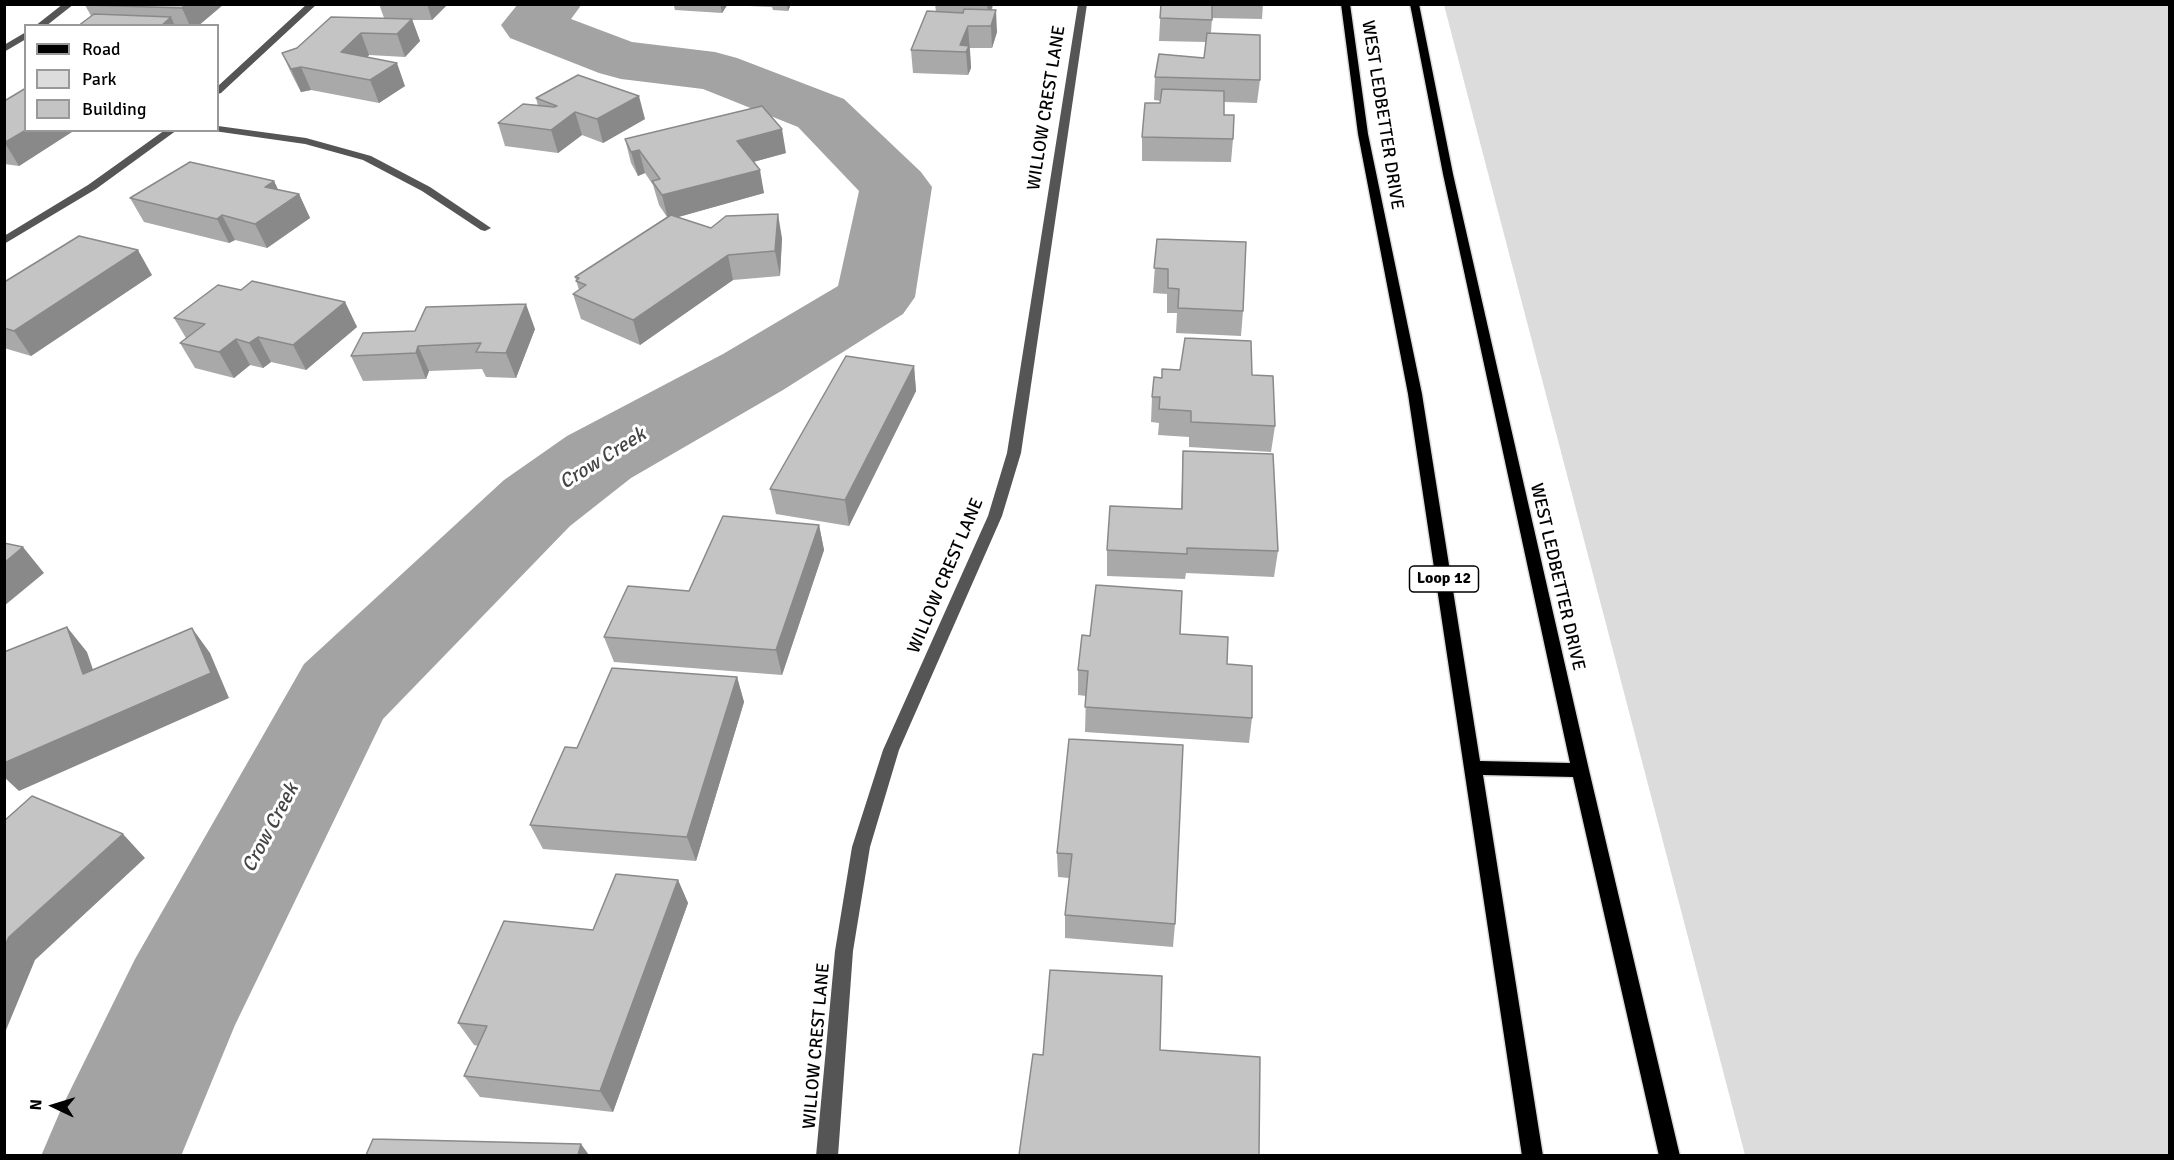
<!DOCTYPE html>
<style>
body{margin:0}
#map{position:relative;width:2174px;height:1160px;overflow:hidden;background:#fff;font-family:Signika,sans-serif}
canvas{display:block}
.frame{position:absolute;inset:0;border:6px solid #000;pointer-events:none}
.legend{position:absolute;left:24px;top:24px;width:195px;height:108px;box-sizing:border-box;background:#fff;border:2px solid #999;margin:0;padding:8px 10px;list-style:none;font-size:18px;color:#000}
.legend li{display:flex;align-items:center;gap:12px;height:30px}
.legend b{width:30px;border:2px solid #999}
.north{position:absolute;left:24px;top:1076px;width:60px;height:60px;-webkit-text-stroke:4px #fff;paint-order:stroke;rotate:274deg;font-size:16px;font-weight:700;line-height:24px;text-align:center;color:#000}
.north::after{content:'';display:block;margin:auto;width:21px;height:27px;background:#000;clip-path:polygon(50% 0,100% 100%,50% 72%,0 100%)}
</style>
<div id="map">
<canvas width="2174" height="1160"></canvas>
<div class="frame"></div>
<ul class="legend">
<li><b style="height:8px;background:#000"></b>Road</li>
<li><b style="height:16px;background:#dcdcdc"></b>Park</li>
<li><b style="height:16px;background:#c4c4c4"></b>Building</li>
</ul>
<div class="north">N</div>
</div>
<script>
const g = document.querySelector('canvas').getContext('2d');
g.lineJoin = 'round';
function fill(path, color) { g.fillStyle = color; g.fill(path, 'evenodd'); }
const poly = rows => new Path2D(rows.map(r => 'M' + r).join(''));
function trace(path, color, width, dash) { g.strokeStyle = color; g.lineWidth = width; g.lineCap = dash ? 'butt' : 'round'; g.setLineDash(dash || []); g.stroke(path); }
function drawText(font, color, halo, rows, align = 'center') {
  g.font = font + ' Signika,sans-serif'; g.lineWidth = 6; g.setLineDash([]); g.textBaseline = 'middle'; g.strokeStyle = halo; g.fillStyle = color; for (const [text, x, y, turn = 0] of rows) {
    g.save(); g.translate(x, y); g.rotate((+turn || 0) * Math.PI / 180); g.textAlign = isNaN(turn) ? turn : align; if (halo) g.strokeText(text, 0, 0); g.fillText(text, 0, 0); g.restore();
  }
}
fill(poly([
 [1444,5,2169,5,2169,1155,1745,1155]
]), '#dcdcdc');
fill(poly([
 [518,4,582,4,571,19,632,42,715,52,737,58,844,99,921,172,932,187,915,297,903,314,783,390,631,478,570,526,383,719,235,1025,181,1156,41,1156,62,1107,135,959,304,664,504,480,567,436,723,354,838,286,859,191,798,127,703,89,621,79,599,73,510,38,501,25,518,4]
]), '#a3a3a3');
const major = poly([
 [1341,4,1350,4,1368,134,1422,394,1480,761,1570,763,1443,174,1410,4,1419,4,1453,174,1589,770,1680,1156,1659,1156,1573,777,1483,775,1543,1156,1522,1156,1408,394,1358,134,1341,4]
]);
trace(major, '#dbdbdb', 3);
fill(poly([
 [63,4,74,4,46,26,35,26,63,4],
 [307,4,317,4,221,93,218,94,218,86,307,4],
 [1078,4,1087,4,1021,453,1002,516,899,750,870,847,853,951,838,1156,816,1156,835,951,852,847,883,750,988,516,1007,453,1078,4],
 [26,32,26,39,4,52,4,45,26,32],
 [218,126,306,138,371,156,430,187,491,228,485,231,481,230,422,191,363,160,305,144,214,131,218,130,218,126],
 [165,130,177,130,96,189,4,244,4,236,88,185,165,130]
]), '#555');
fill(major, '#000');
fill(poly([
 [224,4,198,26,78,26,91,16,85,5],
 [379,4,448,4,432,20,412,20,420,41,405,57,369,55,368,57,405,86,379,103,311,90,301,92,292,75,282,53,384,18],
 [664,4,728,4,722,13,675,10,674,6],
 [748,4,791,4,788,11,773,10,772,7,749,6],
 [935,4,993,4,992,10,997,32,992,48,970,48,971,68,968,75,913,73,911,50,936,12],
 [1161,4,1263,4,1262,19,1212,18,1211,33,1260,80,1257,103,1224,102,1224,115,1233,139,1231,162,1142,161,1142,137,1160,103,1161,101,1154,100,1155,77,1204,58,1206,42,1159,41],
 [536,98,645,119,603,143,582,135,558,153,505,146,498,123,538,106],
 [4,100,26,130,75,130,19,166,4,164],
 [625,139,786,153,753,162,764,193,677,217,711,228,782,238,780,276,733,280,640,345,581,319,573,294,579,290,575,277,667,217,659,205,653,185,645,173,638,176,631,163],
 [274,181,278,190,299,194,310,218,267,248,235,240,229,243,144,222,130,198],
 [1157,239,1243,311,1241,336,1176,333,1177,313,1167,313,1167,294,1153,293],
 [152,275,31,356,4,348,4,281],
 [241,290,345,302,357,327,306,370,271,362,263,368,250,365,234,378,195,368,180,343,186,338,174,318],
 [535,329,516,378,486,377,482,369,429,371,426,379,363,381,351,356],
 [914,366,916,391,849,526,776,514,770,489],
 [1252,375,1275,426,1271,452,1189,447,1189,437,1158,435,1159,423,1151,422,1152,397],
 [1183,451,1278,551,1274,577,1186,573,1185,579,1107,576,1107,550,1181,509],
 [819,525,824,550,782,675,614,662,604,637,689,591],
 [1180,634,1227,664,1252,718,1249,743,1085,732,1086,696,1078,695,1078,670,1090,636],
 [737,677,744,702,696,861,543,849,530,825,577,748],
 [1069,739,1175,924,1173,947,1065,938,1065,915,1069,878,1058,877,1057,853],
 [678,880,688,903,613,1112,480,1097,464,1076,478,1046,474,1045,458,1023,593,930]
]), '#a9a9a9');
fill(poly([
 [186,4,224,4,198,26,190,26,182,8],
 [427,4,448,4,432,20],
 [720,4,728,4,722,13],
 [787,4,791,4,788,11],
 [987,4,993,4,988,21],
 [996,10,997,32,992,48,991,26],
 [171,17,175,26,161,26],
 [412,19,420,41,405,57,397,34],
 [968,26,971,68,968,75,966,52,960,45],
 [361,33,369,55,350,75,341,52],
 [397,63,405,86,379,103,370,80],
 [301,67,311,90,301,92,291,69],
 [639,96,645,119,603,143,597,119],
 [575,112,582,135,558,153,551,130],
 [782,129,786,153,742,165,737,141],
 [26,130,75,130,19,166,5,143],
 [639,150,645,173,638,176,631,152],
 [760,170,764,193,668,220,662,195],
 [274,181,285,204,299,194,310,218,267,248,255,224,265,187],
 [778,214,782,238,780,276,775,251],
 [222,215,235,240,229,243,217,219],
 [138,250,152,275,31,356,14,331],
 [728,255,733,280,640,345,633,320],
 [345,302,357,327,306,370,293,345],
 [526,304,535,329,516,378,506,353],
 [258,337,271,362,263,368,249,343],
 [236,339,250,365,234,378,219,352],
 [418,346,429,371,426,379,416,353],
 [914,366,916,391,849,526,845,500],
 [819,525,824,550,782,675,776,650],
 [23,547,44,573,4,606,4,563],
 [67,627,87,652,103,699,83,674],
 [192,628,210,653,229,698,19,791,4,777,4,763],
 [737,677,744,702,696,861,687,837],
 [123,834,145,858,35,960,4,1035,4,947,9,937],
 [678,880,688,903,613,1112,600,1091],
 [581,1144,589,1155,578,1155]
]), '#898989');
const building = poly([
 [87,4,186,4,182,8,85,5,87,4],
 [1161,4,1212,4,1212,20,1160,18,1161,4],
 [964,9,996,10,991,26,968,26,960,45,969,46,966,52,911,50,927,11,963,13,964,9],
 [94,14,171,17,161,26,78,26,94,14],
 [331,17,412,19,397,34,361,33,341,52,397,63,370,80,301,67,291,69,282,53,297,48,331,17],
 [1207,33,1260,35,1260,80,1155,77,1159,54,1204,58,1207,33],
 [578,75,639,96,597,119,575,112,551,130,498,123,523,104,554,107,557,106,536,98,578,75],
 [26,88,26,130,4,143,4,100,6,100,26,88],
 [1162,89,1224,91,1224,115,1234,115,1233,139,1142,137,1145,103,1160,103,1162,89],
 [762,106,782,129,737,141,760,170,662,195,652,181,660,179,639,150,631,152,625,139,762,106],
 [190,162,274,181,265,187,299,194,255,224,222,215,217,219,130,198,190,162],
 [778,214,775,251,728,255,633,320,573,294,586,285,576,281,579,278,575,277,671,215,711,228,726,216,778,214],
 [79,236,138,250,14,331,4,328,4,281,6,281,79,236],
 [1157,239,1246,242,1243,311,1178,308,1179,289,1168,288,1168,269,1154,268,1157,239],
 [252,281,345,302,293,345,258,337,249,343,236,339,219,352,180,343,205,324,174,318,218,285,241,290,252,281],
 [526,304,506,353,476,352,481,343,418,346,416,353,351,356,363,333,415,331,426,307,526,304],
 [1185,338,1251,341,1252,375,1273,376,1275,426,1191,422,1191,411,1159,409,1160,397,1152,397,1154,377,1162,378,1162,369,1180,370,1185,338],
 [846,356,914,366,845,500,770,489,846,356],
 [1183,451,1273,454,1278,551,1187,548,1187,554,1107,550,1110,506,1182,509,1183,451],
 [723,516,819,525,776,650,604,637,628,586,689,591,723,516],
 [4,543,23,547,4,563,4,543],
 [1096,585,1182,591,1180,634,1228,637,1227,664,1252,666,1252,718,1085,707,1088,671,1078,670,1082,635,1090,636,1096,585],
 [67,627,83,674,192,628,211,673,4,763,4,652,67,627],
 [612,668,737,677,687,837,530,825,565,747,577,748,612,668],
 [1069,739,1183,745,1175,924,1065,915,1072,854,1057,853,1069,739],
 [32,796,123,834,9,937,4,947,4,821,32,796],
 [616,874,678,880,600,1091,464,1076,487,1026,458,1023,504,921,593,930,616,874],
 [1050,970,1162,976,1160,1050,1260,1057,1259,1155,1019,1155,1033,1054,1043,1055,1050,970],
 [373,1139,581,1144,578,1155,366,1155,373,1139]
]);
fill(building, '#c4c4c4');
trace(building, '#898989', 1.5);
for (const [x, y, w] of [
 [1444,579,69]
]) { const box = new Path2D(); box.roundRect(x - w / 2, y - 13, w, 26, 4.5); g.fillStyle = '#fff'; g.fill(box); trace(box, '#000', 1.5); }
drawText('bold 16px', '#000', null, [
 ["Loop 12",1444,579]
]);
drawText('18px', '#000', '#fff', [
 ["WILLOW CREST LANE",1047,108,-81],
 ["WEST LEDBETTER DRIVE",1382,115,81],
 ["WILLOW CREST LANE",946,576,-67],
 ["WEST LEDBETTER DRIVE",1557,577,77],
 ["WILLOW CREST LANE",817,1046,-85]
]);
drawText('italic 20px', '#444', '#fff', [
 ["Crow Creek",603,459,-32],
 ["Crow Creek",271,828,-62]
]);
</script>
